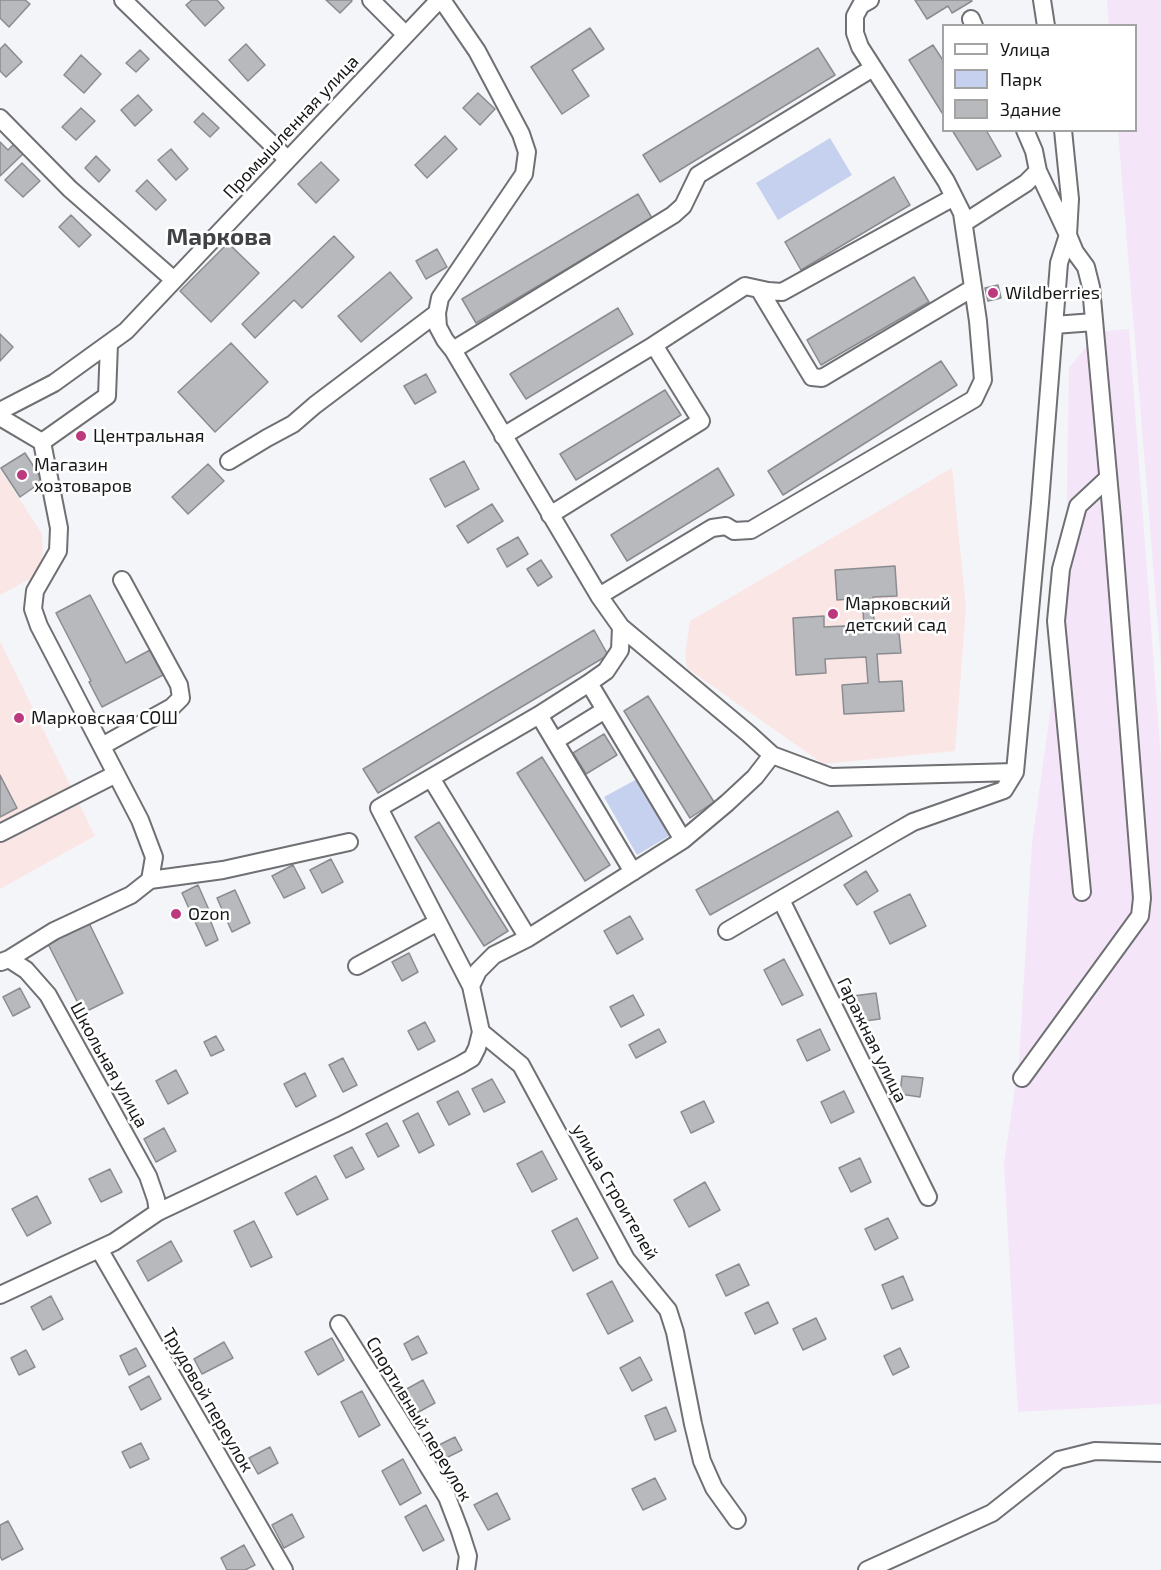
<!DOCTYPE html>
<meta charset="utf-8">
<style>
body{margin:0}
#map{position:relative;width:1161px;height:1570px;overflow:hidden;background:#f4f5f9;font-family:"Exo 2",sans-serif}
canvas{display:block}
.legend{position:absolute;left:942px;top:24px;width:195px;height:108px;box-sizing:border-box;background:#fff;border:2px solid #a2a3a3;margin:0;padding:8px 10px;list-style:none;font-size:18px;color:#171819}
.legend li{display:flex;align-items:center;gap:12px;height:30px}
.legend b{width:30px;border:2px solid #a2a3a3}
</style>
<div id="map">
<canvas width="1161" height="1570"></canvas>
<ul class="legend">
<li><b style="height:8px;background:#fff"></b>Улица</li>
<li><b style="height:16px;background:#c6d1f0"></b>Парк</li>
<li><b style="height:16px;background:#b7b9bd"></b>Здание</li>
</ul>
</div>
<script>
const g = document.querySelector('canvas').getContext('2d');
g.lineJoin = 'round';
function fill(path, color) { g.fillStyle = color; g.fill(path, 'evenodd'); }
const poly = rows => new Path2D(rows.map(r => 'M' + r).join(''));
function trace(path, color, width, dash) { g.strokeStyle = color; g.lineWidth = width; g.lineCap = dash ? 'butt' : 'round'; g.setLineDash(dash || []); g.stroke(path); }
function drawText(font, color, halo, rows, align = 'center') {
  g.font = font + ' "Exo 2",sans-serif'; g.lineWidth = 5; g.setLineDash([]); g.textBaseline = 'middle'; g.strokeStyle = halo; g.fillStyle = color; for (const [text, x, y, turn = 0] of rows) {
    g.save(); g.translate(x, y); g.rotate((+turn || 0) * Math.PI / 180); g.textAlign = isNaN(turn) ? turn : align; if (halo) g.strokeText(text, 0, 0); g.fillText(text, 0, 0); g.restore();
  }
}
fill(poly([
 [1107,0,1161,0,1161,664,1118,131,1136,130,1136,26,1109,25],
 [1129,329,1161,760,1161,1404,1018,1412,1004,1164,1019,1061,1032,843,1065,606,1069,368,1098,332]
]), '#f5e5f8');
fill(poly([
 [952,468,966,607,955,751,823,764,687,668,685,655,690,621],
 [0,469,42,534,43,552,37,575,0,595],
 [0,641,95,836,0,889]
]), '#fbe6e6');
fill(poly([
 [830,138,852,175,778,220,756,183],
 [637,779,669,836,637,855,604,797]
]), '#c6d1f0');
const building = poly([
 [0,0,25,0,30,4,9,27,0,18,0,0],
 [192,0,217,0,224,8,205,26,186,5,192,0],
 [326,0,351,0,352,1,340,13,326,0],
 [915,0,971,0,972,1,952,13,948,6,927,19,915,0],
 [590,28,604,49,572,70,589,96,562,114,531,67,590,28],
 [5,44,22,62,6,77,0,71,0,49,5,44],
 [246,44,265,65,248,81,229,60,246,44],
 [933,45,944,62,944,116,909,60,933,45],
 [818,48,835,75,660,182,643,155,818,48],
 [140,50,149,59,136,72,126,63,140,50],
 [81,55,101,74,84,93,64,75,81,55],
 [478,93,495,109,480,125,463,108,478,93],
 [138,95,152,110,135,126,121,110,138,95],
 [81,108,95,121,76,140,62,127,81,108],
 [203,113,219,128,210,137,194,122,203,113],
 [952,130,986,130,1001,156,977,170,952,130],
 [445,136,457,149,427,178,415,165,445,136],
 [0,142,8,150,14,144,23,154,0,176,0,142],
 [171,149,188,169,176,180,158,160,171,149],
 [96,156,110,170,99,182,85,168,96,156],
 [321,162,339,180,316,203,298,184,321,162],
 [22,163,40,181,23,197,5,180,22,163],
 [894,177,910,205,801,270,785,242,894,177],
 [147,180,166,200,156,210,136,191,147,180],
 [638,194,652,218,476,323,462,299,638,194],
 [71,215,91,235,79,247,59,227,71,215],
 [334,236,354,257,302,308,294,300,255,338,242,324,334,236],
 [228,243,259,273,211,322,180,291,228,243],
 [437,249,447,267,426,279,416,261,437,249],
 [390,272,412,298,361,342,338,316,390,272],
 [914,277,929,302,821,365,807,340,914,277],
 [998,285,1001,298,988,301,985,288,998,285],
 [618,308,633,334,526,399,510,374,618,308],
 [0,334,13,347,0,361,0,334],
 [231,343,268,382,215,432,178,392,231,343],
 [941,361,957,385,783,495,768,471,941,361],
 [426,374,436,392,415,404,404,386,426,374],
 [665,390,681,415,576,480,560,454,665,390],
 [25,453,43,481,20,497,1,468,25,453],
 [464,461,479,489,445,507,430,479,464,461],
 [208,464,224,481,188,514,172,497,208,464],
 [718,468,734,495,627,561,611,535,718,468],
 [492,504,503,521,468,543,457,526,492,504],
 [518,537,528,554,507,567,497,549,518,537],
 [541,560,552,577,538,586,527,569,541,560],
 [895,566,897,596,873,597,874,624,898,623,901,653,877,654,879,682,902,681,904,711,844,714,842,685,868,683,866,657,825,659,826,673,796,675,793,618,824,616,824,627,864,625,862,598,837,600,835,570,895,566],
 [90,595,126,663,150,650,163,675,102,707,89,682,91,681,56,613,90,595],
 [594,630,608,655,378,793,363,769,594,630],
 [648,696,714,802,690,818,624,711,648,696],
 [604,734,617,755,586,774,573,753,604,734],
 [542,757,610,865,585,881,517,773,542,757],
 [0,775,17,808,0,817,0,775],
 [838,811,852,836,710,915,696,890,838,811],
 [439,822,508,931,484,946,415,837,439,822],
 [331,859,343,882,322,893,310,870,331,859],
 [293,865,305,888,284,898,272,876,293,865],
 [866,871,878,891,857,905,844,885,866,871],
 [198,885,209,910,207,912,218,940,206,946,182,893,198,885],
 [235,890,250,923,232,932,217,898,235,890],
 [910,894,926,926,890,944,874,912,910,894],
 [630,916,643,939,617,954,604,931,630,916],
 [89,923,123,993,83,1013,48,944,89,923],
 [409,953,418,972,402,981,392,962,409,953],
 [784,959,803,995,782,1005,764,970,784,959],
 [20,988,30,1007,13,1016,3,997,20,988],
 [876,993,880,1019,857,1022,853,996,876,993],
 [633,995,644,1015,621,1027,610,1007,633,995],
 [425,1022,435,1041,418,1050,408,1031,425,1022],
 [659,1029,666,1042,636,1058,629,1045,659,1029],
 [820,1029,830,1050,807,1061,797,1040,820,1029],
 [216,1036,224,1050,211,1056,204,1042,216,1036],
 [343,1058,357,1085,343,1092,329,1065,343,1058],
 [176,1070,188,1093,168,1104,156,1081,176,1070],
 [305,1073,316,1096,296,1107,284,1084,305,1073],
 [902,1076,923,1078,920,1097,900,1094,902,1076],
 [492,1079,505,1102,484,1112,472,1089,492,1079],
 [458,1091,470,1114,449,1125,437,1102,458,1091],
 [844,1091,854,1112,831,1123,821,1102,844,1091],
 [704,1101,714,1122,691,1133,681,1112,704,1101],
 [418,1113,434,1145,419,1153,403,1121,418,1113],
 [387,1123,399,1146,378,1157,366,1134,387,1123],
 [164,1128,176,1151,156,1162,144,1139,164,1128],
 [352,1147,364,1169,346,1178,334,1156,352,1147],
 [542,1151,557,1179,532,1192,517,1164,542,1151],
 [860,1158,871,1182,851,1192,839,1168,860,1158],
 [110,1169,122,1192,101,1202,89,1179,110,1169],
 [316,1176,328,1199,297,1215,285,1193,316,1176],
 [705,1182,720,1210,689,1227,674,1200,705,1182],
 [37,1196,51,1223,27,1236,12,1209,37,1196],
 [577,1218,598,1258,573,1271,552,1231,577,1218],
 [888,1218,898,1238,875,1250,865,1229,888,1218],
 [254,1221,272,1257,251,1267,234,1231,254,1221],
 [171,1241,182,1261,148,1281,137,1261,171,1241],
 [739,1264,749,1285,726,1296,716,1275,739,1264],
 [903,1276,913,1300,892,1309,882,1285,903,1276],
 [612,1281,633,1321,608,1334,587,1294,612,1281],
 [51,1296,63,1319,43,1330,31,1307,51,1296],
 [768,1302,778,1323,755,1334,745,1313,768,1302],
 [816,1318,826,1339,803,1350,793,1329,816,1318],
 [418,1336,427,1353,412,1360,404,1344,418,1336],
 [332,1338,344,1360,318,1375,305,1352,332,1338],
 [224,1342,233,1358,202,1374,194,1359,224,1342],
 [136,1348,146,1366,129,1375,120,1356,136,1348],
 [900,1348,909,1367,893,1375,884,1356,900,1348],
 [26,1350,35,1367,19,1375,11,1358,26,1350],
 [640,1357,652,1380,632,1391,620,1368,640,1357],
 [149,1376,161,1399,141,1410,129,1387,149,1376],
 [423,1380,435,1403,415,1414,403,1391,423,1380],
 [362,1391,380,1425,359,1437,341,1402,362,1391],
 [666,1407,676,1431,655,1440,645,1416,666,1407],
 [455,1437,462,1450,442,1460,435,1447,455,1437],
 [141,1443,149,1459,130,1468,122,1452,141,1443],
 [270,1447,278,1463,258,1474,249,1458,270,1447],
 [403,1459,421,1493,400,1505,382,1471,403,1459],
 [655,1478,666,1499,643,1510,632,1489,655,1478],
 [497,1493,510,1519,488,1530,474,1505,497,1493],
 [426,1505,444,1540,423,1551,405,1517,426,1505],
 [292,1514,304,1537,284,1548,272,1525,292,1514],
 [8,1521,23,1549,2,1560,0,1556,0,1525,8,1521],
 [244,1545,255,1565,245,1570,227,1570,221,1558,244,1545]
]);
fill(building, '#b7b9bd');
trace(building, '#8b8c90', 1.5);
const minor = poly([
 [123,0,287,159],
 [371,0,405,34],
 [442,0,477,51,521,134,527,152,524,174,440,298,437,313,438,327,445,340,453,350,599,596,621,627,749,734,772,755],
 [1042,0,1046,26],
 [971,19,974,26],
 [0,118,70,189,174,280],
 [964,223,1026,183,1038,171,1034,151,1025,130],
 [759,289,812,377,822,378,973,288],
 [1054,325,1094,322],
 [654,345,745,286,768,291,782,292,954,197],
 [453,350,673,215,683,206,698,175,873,68],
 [0,411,54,383,126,331,439,0],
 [0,417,42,442,107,396,109,344],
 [503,436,654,345,701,421,550,515],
 [229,461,267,438,293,424,315,405,437,313],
 [599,596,712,528,726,526,734,531,751,530,974,399,983,380,978,321,962,213,946,181,860,47,855,33,855,16,861,5,870,0],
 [589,683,683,840],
 [539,715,633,872],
 [555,741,605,710],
 [102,746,172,707,181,698,179,685,122,580],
 [431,778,528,938],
 [0,833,116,774],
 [150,880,223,870,349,842],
 [1082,892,1056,621,1061,569,1078,506,1108,478],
 [781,900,928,1197],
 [727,931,892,834,913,822,1004,790,1015,772,1040,503,1059,263,1068,235,1070,199,1063,130],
 [9,959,54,931,131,895,150,880,154,857,140,820,39,626,33,609,35,591,58,551,59,528,42,442],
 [1,962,9,959,26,970,48,995,148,1176,156,1199,158,1212],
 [357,966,438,922],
 [471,986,478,971,494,955,528,938,683,840,727,803,755,777,772,755,831,777,1015,772],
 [481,1032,521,1065,626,1259,668,1310,675,1332,693,1424,702,1461,714,1488,737,1520],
 [1022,1078,1140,916,1142,898,1112,518,1091,287,1086,267,1075,252,1068,235,1038,171],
 [99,1249,284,1570],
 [0,1295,114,1242,158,1212,344,1124,460,1065,472,1058,477,1048,481,1032,471,986,379,808,539,715,589,683,606,671,620,650,621,627],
 [339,1324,415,1445,447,1497,460,1531,468,1556,466,1570],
 [867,1570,992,1513,1059,1460,1095,1451,1161,1453]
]);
trace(minor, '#6f7073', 20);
trace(minor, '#fff', 16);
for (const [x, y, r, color] of [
 [993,293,6,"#bd397d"],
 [81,436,6,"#bd397d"],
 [22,475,6,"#bd397d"],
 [833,614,6,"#bd397d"],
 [19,718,6,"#bd397d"],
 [176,914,6,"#bd397d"]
]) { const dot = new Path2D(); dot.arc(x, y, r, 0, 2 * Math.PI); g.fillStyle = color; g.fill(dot); trace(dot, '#fff', 2); }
drawText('18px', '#171819', '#fff', [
 ["Промышленная улица",291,127,-47],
 ["Гаражная улица",872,1040,64],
 ["Школьная улица",109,1065,61],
 ["улица Строителей",615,1192,60],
 ["Трудовой переулок",208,1400,60],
 ["Спортивный переулок",419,1419,59]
]);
drawText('18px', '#171819', '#fff', [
 ["Wildberries",1005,293],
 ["Центральная",93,436],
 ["Магазин",34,465],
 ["хозтоваров",34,486],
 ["Марковский",845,604],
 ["детский сад",845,625],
 ["Марковская СОШ",31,718],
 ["Ozon",188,914]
], 'left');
drawText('bold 24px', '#414245', '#fff', [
 ["Маркова",219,237]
]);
</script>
